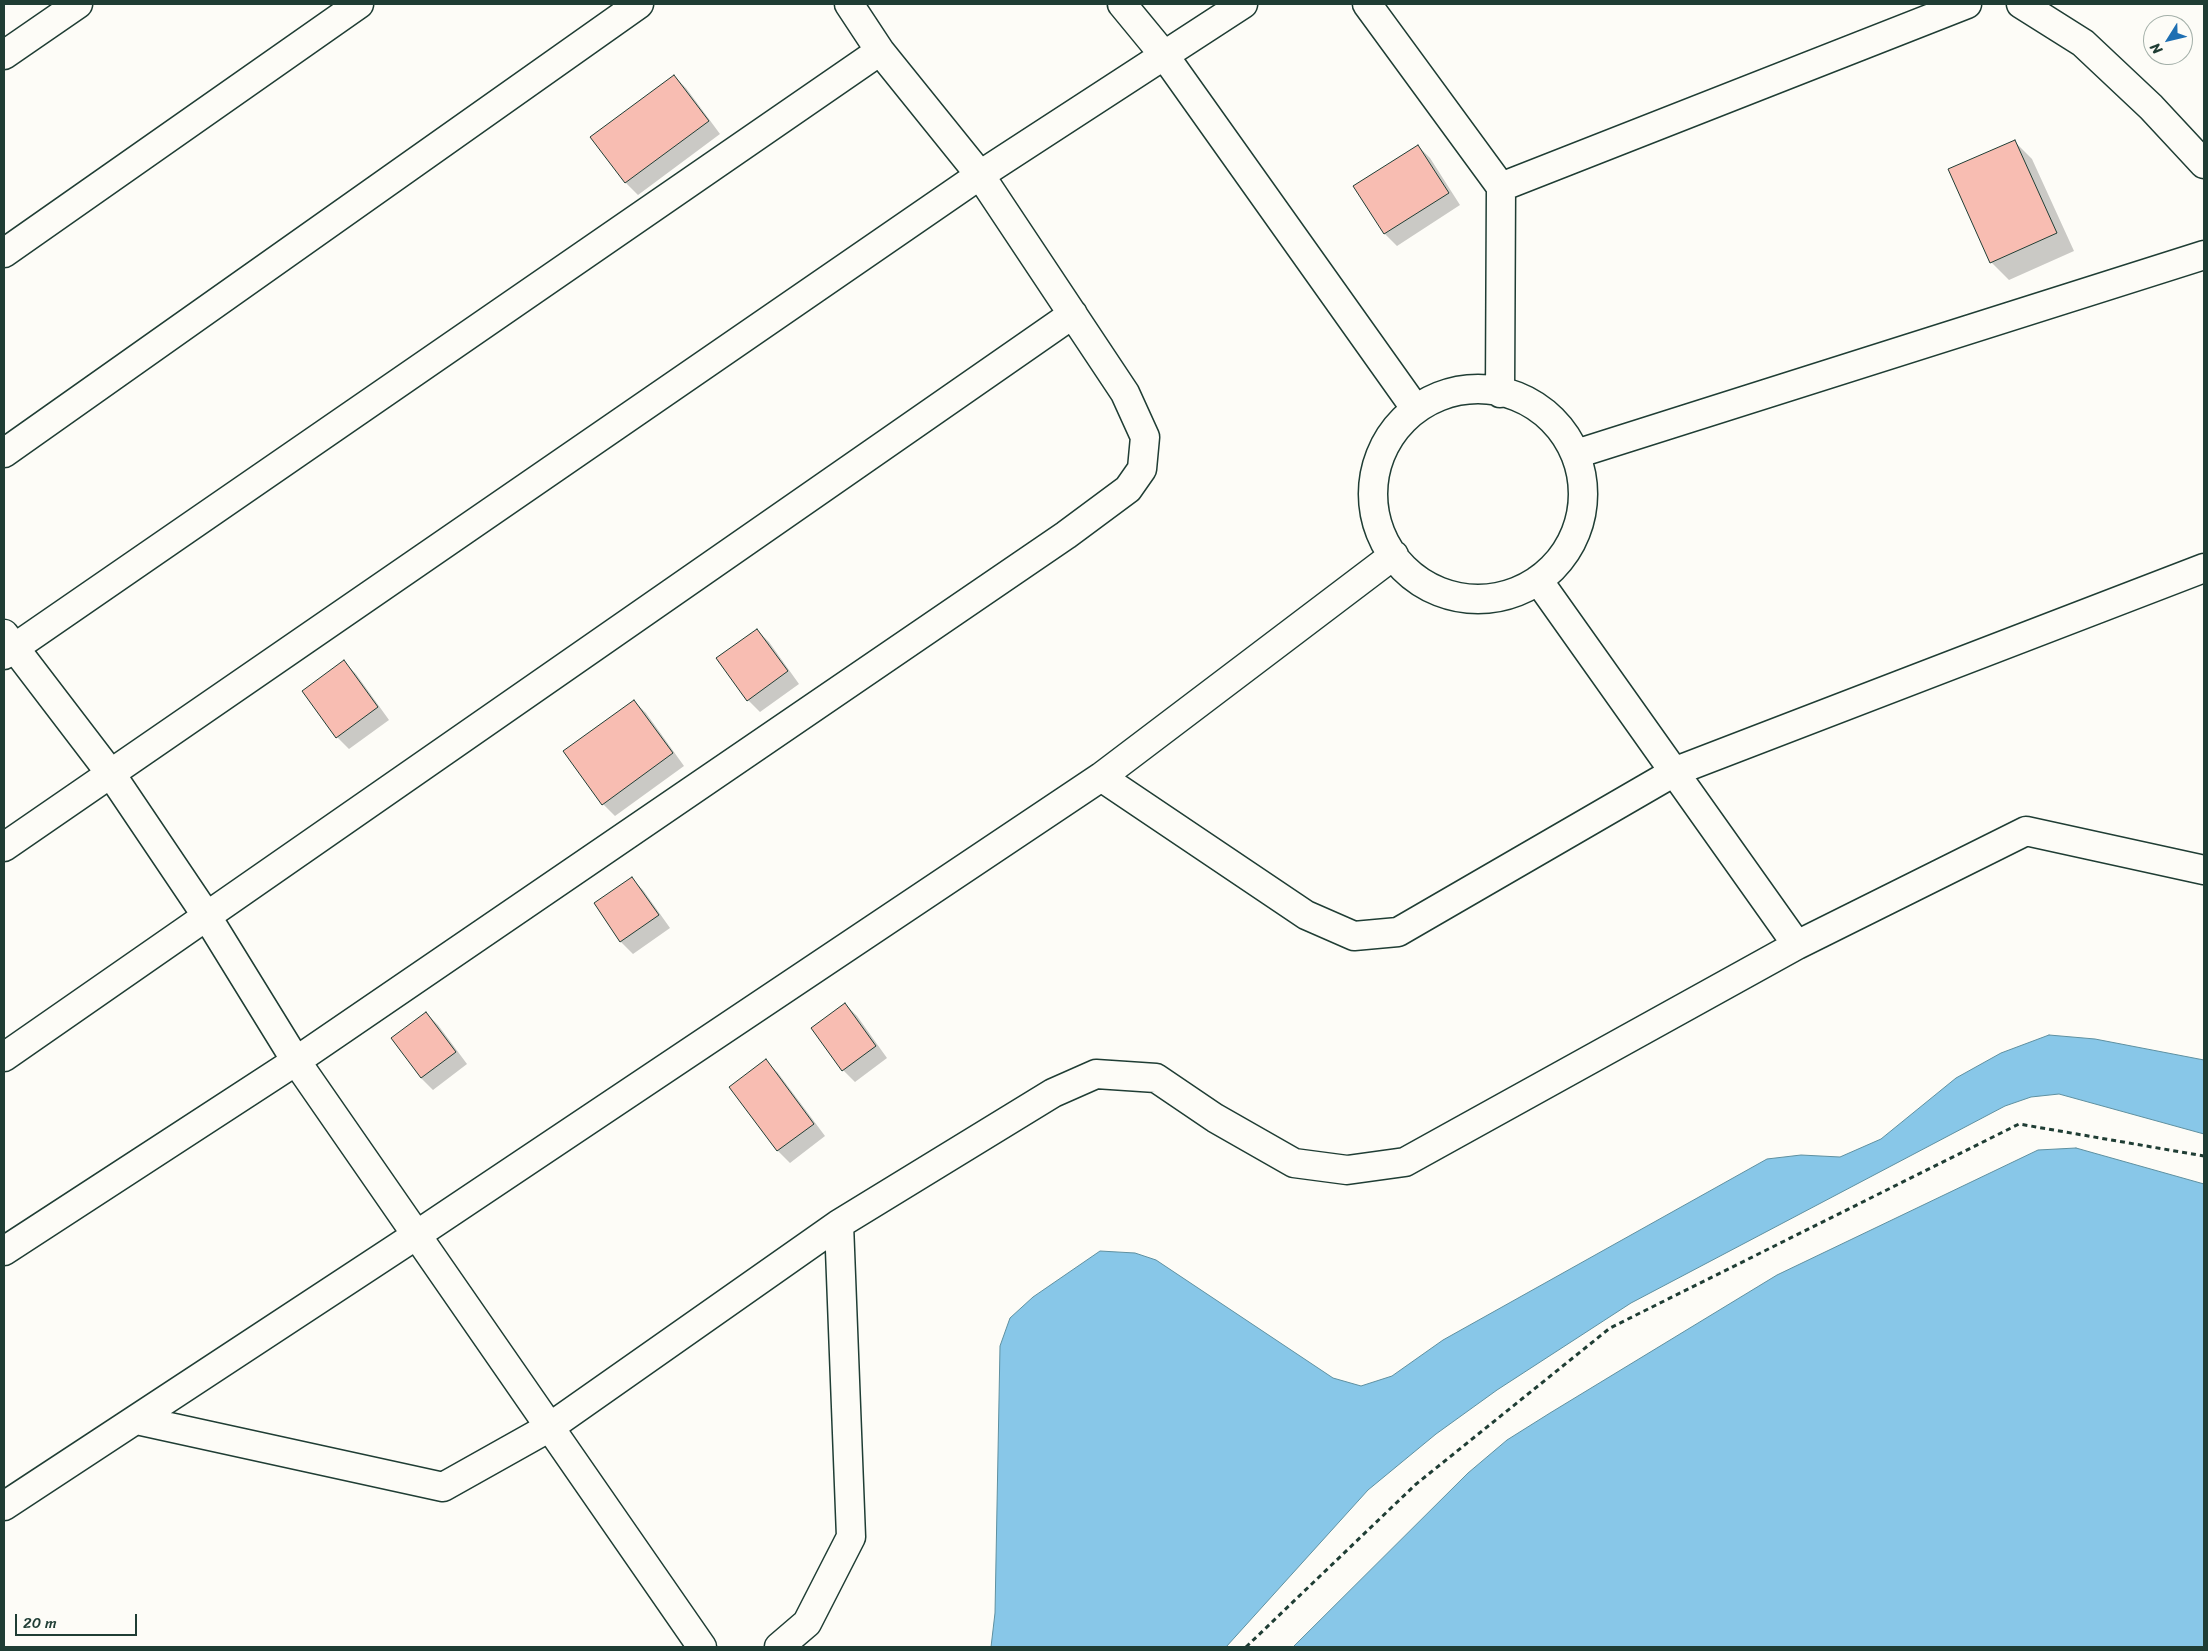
<!DOCTYPE html>
<style>
body{margin:0}
#map{position:relative;width:2208px;height:1651px;overflow:hidden;background:#fdfcf7;font-family:Sriracha,sans-serif}
canvas{display:block}
.frame{position:absolute;inset:0;border:5px solid #1f3d34;pointer-events:none}
.north{position:absolute;left:2143px;top:15px;width:50px;height:50px;box-sizing:border-box;background:#fdfcf7;border:1px solid #a4b0a9;border-radius:50%;rotate:234deg;font-size:14px;font-weight:700;line-height:20px;text-align:center;color:#1f3d34}
.north::after{content:'';display:block;margin:auto;width:18px;height:22px;background:#1f6fb2;clip-path:polygon(50% 0,100% 100%,50% 72%,0 100%)}
.scale{position:absolute;left:15px;top:1614px;width:122px;height:22px;box-sizing:border-box;border:2px solid #1f3d34;border-top:0;padding-left:6px;font-size:15px;line-height:18px;white-space:nowrap;color:#1f3d34;-webkit-text-stroke:4px #fdfcf7;paint-order:stroke}
</style>
<div id="map">
<canvas width="2208" height="1651"></canvas>
<div class="frame"></div>
<div class="north">N</div>
<div class="scale">20 m</div>
</div>
<script>
const g = document.querySelector('canvas').getContext('2d');
g.lineJoin = 'round';
function fill(path, color) { g.fillStyle = color; g.fill(path, 'evenodd'); }
const poly = rows => new Path2D(rows.map(r => 'M' + r).join(''));
function trace(path, color, width, dash) { g.strokeStyle = color; g.lineWidth = width; g.lineCap = dash ? 'butt' : 'round'; g.setLineDash(dash || []); g.stroke(path); }
const water = poly([
 [2049,1035,2095,1039,2204,1060,2204,1134,2059,1094,2031,1097,2005,1106,1631,1303,1497,1390,1436,1434,1368,1490,1226,1647,991,1647,995,1613,1000,1346,1010,1318,1033,1297,1100,1251,1135,1253,1156,1260,1333,1378,1361,1386,1392,1376,1443,1340,1767,1159,1801,1155,1840,1157,1881,1139,1956,1078,2001,1053,2049,1035],
 [2076,1148,2204,1184,2204,1647,1293,1647,1468,1473,1507,1440,1550,1413,1777,1275,2038,1150,2076,1148]
]);
fill(water, '#88c7e8');
trace(water, '#5e90a0', 1);
fill(poly([
 [674,76,686,88,720,134,638,195,626,183,592,137],
 [2014,141,2032,159,2074,251,2009,280,1991,262],
 [1418,146,1430,158,1460,205,1397,246,1385,234,1355,187],
 [757,630,769,642,799,684,760,712,748,700],
 [344,662,356,674,389,720,349,749,337,737],
 [634,701,646,713,684,766,615,816,603,804],
 [631,878,643,890,670,928,633,954,621,942,595,904],
 [845,1004,857,1016,887,1058,855,1082,843,1070],
 [426,1013,438,1025,467,1064,433,1090,421,1078],
 [766,1061,778,1073,825,1136,790,1163,778,1151,730,1087]
]), '#0003');
const building = poly([
 [674,75,709,121,625,183,590,137,674,75],
 [2015,140,2057,233,1990,263,1948,169,2015,140],
 [1418,145,1449,193,1384,234,1353,186,1418,145],
 [757,629,788,671,747,701,716,658,757,629],
 [344,660,378,707,336,738,302,691,344,660],
 [634,700,673,753,602,805,563,751,634,700],
 [632,877,659,915,620,942,594,903,632,877],
 [845,1003,876,1046,842,1071,811,1028,845,1003],
 [426,1012,456,1052,421,1078,391,1038,426,1012],
 [766,1059,814,1124,777,1151,729,1087,766,1059]
]);
fill(building, '#f8bdb2');
trace(building, '#1f3d34', 1);
const street = poly([
 [1122,4,1164,55,1415,408],
 [1367,4,1501,187,1500,393],
 [2021,4,2083,43,2151,107,2204,164],
 [4,55,78,4],
 [1501,187,1967,4],
 [4,253,359,4],
 '1373 494a105 105 0 1 1 210 0a105 105 0 1 1-210 0Z',
 [4,453,639,4],
 [1576,454,2204,255],
 [1538,580,1797,945],
 [4,634,111,774,206,915,296,1061,702,1647],
 [4,655,880,51],
 [1101,777,1306,915,1354,936,1398,932,1676,771,2204,568],
 [4,847,980,175,1243,4],
 [4,1057,1073,314],
 [4,1251,296,1061,1066,535,1128,489,1142,469,1145,437,1125,393,980,175,880,51,849,4],
 [137,1420,443,1487,550,1427,839,1224,1053,1093,1096,1074,1156,1078,1215,1118,1294,1163,1347,1170,1405,1162,1797,945,2026,831,2204,870],
 [4,1506,418,1234,1101,777,1394,555],
 [779,1647,807,1623,851,1537,839,1224]
]);
trace(street, '#1f3d34', 31);
trace(poly([
 [1246,1647,1415,1485,1610,1328,2019,1124,2204,1156]
]), '#1f3d34', 3, [5, 4]);
trace(street, '#fdfcf7', 28);
</script>
